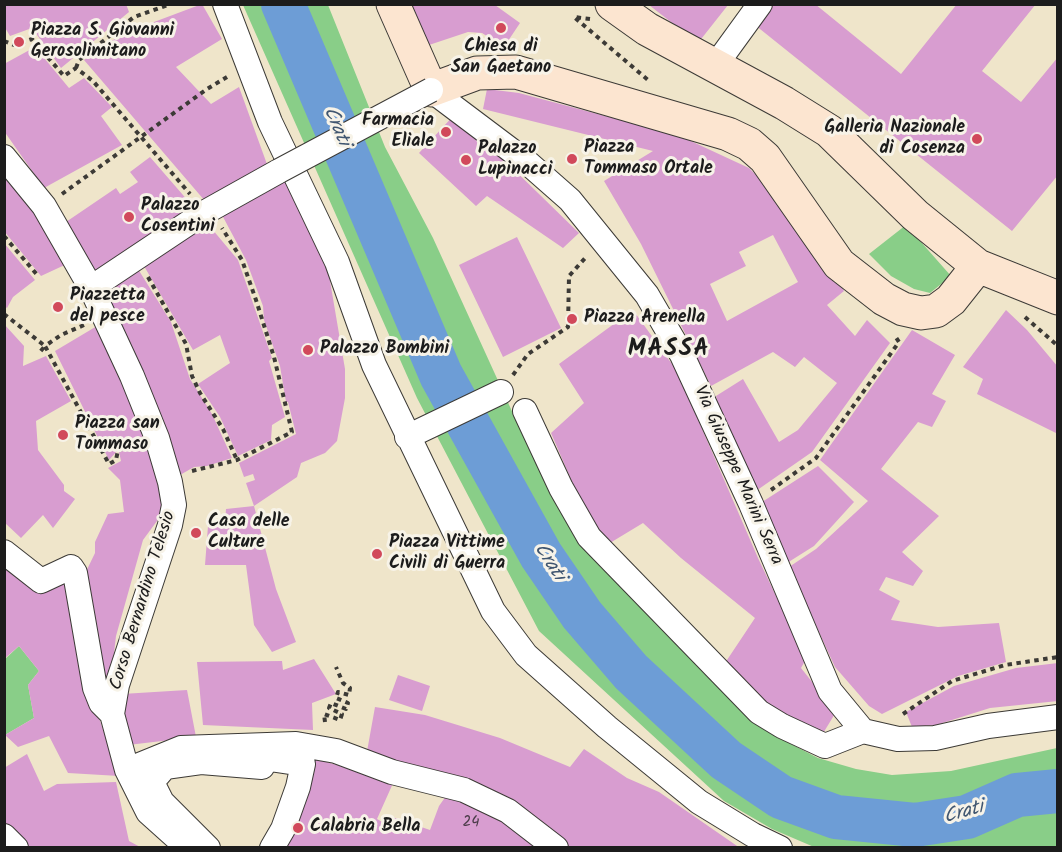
<!DOCTYPE html>
<style>
body{margin:0}
#map{position:relative;width:1062px;height:852px;overflow:hidden;background:#efe5ca;font-family:Kalam,sans-serif}
canvas{display:block}
.frame{position:absolute;inset:0;border:6px solid #1c1c1c;pointer-events:none}
</style>
<div id="map">
<canvas width="1062" height="852"></canvas>
<div class="frame"></div>
</div>
<script>
const g = document.querySelector('canvas').getContext('2d');
g.lineJoin = 'round';
function fill(path, color) { g.fillStyle = color; g.fill(path, 'evenodd'); }
const poly = rows => new Path2D(rows.map(r => 'M' + r).join(''));
function trace(path, color, width, dash) { g.strokeStyle = color; g.lineWidth = width; g.lineCap = dash ? 'butt' : 'round'; g.setLineDash(dash || []); g.stroke(path); }
function drawText(font, color, halo, rows, align = 'center') {
  g.font = font + ' Kalam,sans-serif'; g.lineWidth = 6; g.setLineDash([]); g.textBaseline = 'middle'; g.strokeStyle = halo; g.fillStyle = color; for (const [text, x, y, turn = 0] of rows) {
    g.save(); g.translate(x, y); g.rotate((+turn || 0) * Math.PI / 180); g.textAlign = isNaN(turn) ? turn : align; if (halo) g.strokeText(text, 0, 0); g.fillText(text, 0, 0); g.restore();
  }
}
fill(poly([
 [243,5,328,5,385,147,433,238,531,453,590,551,728,695,768,732,818,758,856,769,892,775,951,771,1057,748,1057,847,814,847,772,829,724,801,539,631,417,398],
 [906,225,951,276,930,293,914,289,891,276,869,254],
 [19,646,39,671,28,685,34,718,5,735,5,659]
]), '#89ce88');
trace(poly([
 [283,4,441,375,541,555,582,615,631,672,726,760,781,797,836,817,915,825,967,817,1017,795,1058,791]
]), '#6d9dd6', 44);
fill(poly([
 [4,4,126,4,129,12,61,68,32,28,10,36,4,26],
 [202,4,222,39,176,67,211,104,239,87,268,167,205,201,84,60,122,34],
 [773,4,815,4,901,74,957,4,1036,4,982,71,1021,102,1058,57,1058,175,1012,231,755,25],
 [409,5,495,5,520,23,504,47,482,33,468,32,423,47],
 [649,5,728,5,698,43],
 [35,47,69,88,84,78,112,107,101,116,122,145,44,188,4,131,4,64],
 [487,89,519,93,680,136,749,168,792,211,844,291,827,305,855,336,867,320,890,343,812,452,753,493,724,430,716,396,743,379,779,442,798,430,837,383,804,357,795,367,773,352,711,386,641,244,604,181,653,151,483,109],
 [773,235,798,282,727,321,710,284,746,266,739,252],
 [456,113,579,233,563,248,487,196,476,206,419,153],
 [150,157,196,210,95,275,63,224,116,188,120,194,138,182,130,172],
 [4,164,69,263,41,276,4,231],
 [290,177,329,275,345,369,345,398,337,441,325,453,301,463,297,477,254,506,246,483,255,480,253,474,244,477,239,463,296,434,288,402,286,402,280,366,264,320,263,306,246,260,222,215],
 [207,223,238,260,272,358,269,361,285,417,272,425,271,440,238,456,220,417,198,384,230,363,220,335,193,350,144,266],
 [517,237,561,328,503,357,459,265],
 [4,243,35,280,13,297,7,308,4,306],
 [138,269,171,322,190,379,212,414,232,458,207,466,194,467,173,479,99,291],
 [633,310,677,371,758,558,806,659,801,668,836,712,822,735,758,699,723,666,755,618,681,558,643,523,605,546,591,526,551,433,584,403,559,364],
 [1006,310,1027,330,1058,367,1058,434,977,394,983,379,963,367],
 [4,324,24,346,23,366,46,356,71,401,36,421,38,450,64,485,64,491,75,499,53,528,43,515,21,538,4,522],
 [97,326,150,438,118,450,109,460,55,351],
 [912,330,955,355,932,394,946,401,932,427,918,422,881,469,939,516,902,552,923,571,913,586,886,577,879,590,900,601,891,620,938,627,999,623,1006,662,958,676,882,714,869,706,835,667,789,567,816,549,868,501,820,460],
 [154,442,168,506,143,540,116,636,110,688,101,698,80,584,95,553,95,542,108,514,124,512,120,480,108,468,121,461,119,452],
 [818,466,854,502,814,546,787,563,759,504],
 [254,506,276,589,296,642,272,652,254,625,246,565,205,565,208,526,225,523,226,509],
 [4,567,72,581,88,686,119,776,68,773,49,736,18,747,5,735,34,718,28,685,39,671,19,646,4,659],
 [314,659,336,694,312,703,313,730,203,725,197,662,282,661,283,670],
 [1058,663,1058,701,990,708,936,725,912,727,906,712,954,686,1016,668],
 [398,675,430,686,422,711,389,700],
 [187,690,196,737,128,745,122,694],
 [375,707,425,715,500,738,570,767,584,749,627,778,659,792,740,848,567,848,366,757],
 [27,754,44,791,57,784,116,782,129,841,142,848,23,848,4,826,4,768],
 [305,756,394,781,377,819,386,824,392,817,430,830,439,806,451,789,546,848,272,848]
]), '#d89dd0');
const street = poly([
 [225,4,270,122,337,262,374,365,493,611,526,655,607,727,699,802,753,835,780,848],
 [715,66,760,4],
 [431,90,528,163,570,200,647,295,682,355,751,504,830,691,863,731,898,739,935,738,988,726,1058,717],
 [4,157,44,206,91,288,132,376,157,438,170,482,174,505,170,525,117,685,112,714,127,770,148,812,188,848],
 [91,288,202,214,279,171],
 [525,411,561,488,589,537,759,712,782,726,825,746,863,731],
 [407,437,501,392],
 [4,552,41,581,71,567,75,573,95,688,101,703,112,714],
 [127,770,181,748,296,744,336,751,392,772,464,790,508,811,556,848],
 [4,836,16,848],
 [208,848,162,802,152,782,165,767,201,762,262,767,263,758,303,764,298,787,283,829,272,848]
]);
const secondary = poly([
 [393,4,431,90,477,73,516,72,728,134,749,144,765,158,839,264,884,299,903,309,921,313,936,311,951,300,978,266],
 [612,4,647,29,784,103,829,131,915,215,978,266,1058,298]
]);
trace(street, '#3c3a36', 26);
trace(secondary, '#3c3a36', 35);
trace(poly([
 [590,19,574,17,648,80],
 [4,41,14,45,32,39,64,76,76,68,93,81,190,194],
 [76,68,79,60,134,17,171,4],
 [62,194,207,89,227,77],
 [4,236,39,277],
 [148,277,186,344,192,376,200,393,223,429,237,460],
 [4,314,45,346,39,353],
 [1025,317,1058,346],
 [84,325,61,335,45,346,109,464,116,460,118,450,136,445],
 [513,375,528,354,568,327,569,276,587,256],
 [192,471,237,460,292,432,274,357,256,300,242,260,222,228],
 [771,490,816,458,899,342,895,336],
 [903,714,952,681,1005,665,1058,657],
 [325,722,324,714,340,720,342,714,329,708,331,703,346,709,348,703,336,698,338,692,349,695,350,688,343,683,336,667]
]), '#3c3a36', 4, [4.5, 4.5]);
trace(street, '#fff', 24);
trace(secondary, '#fce5d0', 33);
const streetBridge = poly([
 [279,171,431,90]
]);
trace(streetBridge, '#3c3a36', 26, []);
trace(streetBridge, '#fff', 24);
for (const [x, y, r, color] of [
 [501,28,6,"#d1495b"],
 [19,42,6,"#d1495b"],
 [446,132,6,"#d1495b"],
 [977,139,6,"#d1495b"],
 [572,159,6,"#d1495b"],
 [466,160,6,"#d1495b"],
 [129,217,6,"#d1495b"],
 [58,307,6,"#d1495b"],
 [572,319,6,"#d1495b"],
 [308,350,6,"#d1495b"],
 [63,435,6,"#d1495b"],
 [196,533,6,"#d1495b"],
 [377,554,6,"#d1495b"],
 [298,828,6,"#d1495b"]
]) { const dot = new Path2D(); dot.arc(x, y, r, 0, 2 * Math.PI); g.fillStyle = color; g.fill(dot); trace(dot, '#f7f3e8', 2); }
drawText('15px', '#4b3c49', null, [
 ["24",471,823]
]);
drawText('bold 18px', '#1c1c1c', '#f7f3e8', [
 ["Piazza S. Giovanni",31,32],
 ["Gerosolimitano",31,53],
 ["Chiesa di",501,48,"center"],
 ["San Gaetano",501,69,"center"],
 ["Farmacia",434,122,"right"],
 ["Eliale",434,143,"right"],
 ["Galleria Nazionale",965,129,"right"],
 ["di Cosenza",965,150,"right"],
 ["Piazza",584,149],
 ["Tommaso Ortale",584,170],
 ["Palazzo",478,150],
 ["Lupinacci",478,171],
 ["Palazzo",141,207],
 ["Cosentini",141,228],
 ["Piazzetta",70,297],
 ["del pesce",70,318],
 ["Piazza Arenella",584,319],
 ["Palazzo Bombini",320,350],
 ["Piazza san",75,425],
 ["Tommaso",75,446],
 ["Casa delle",208,523],
 ["Culture",208,544],
 ["Piazza Vittime",389,544],
 ["Civili di Guerra",389,565],
 ["Calabria Bella",310,828]
], 'left');
drawText('18px', '#1c1c1c', '#f7f3e8', [
 ["Via Giuseppe Marini Serra",737,476,66],
 ["Corso Bernardino Telesio",144,601,-73]
]);
drawText('italic 20px', '#405670', '#f7f3e8', [
 ["Crati",335,127,67],
 ["Crati",548,563,57],
 ["Crati",964,814,-16]
]);
g.letterSpacing = '1.5px';
drawText('bold 24px', '#1c1c1c', '#f7f3e8', [
 ["MASSA",669,351]
]);
g.letterSpacing = '0px';
</script>
